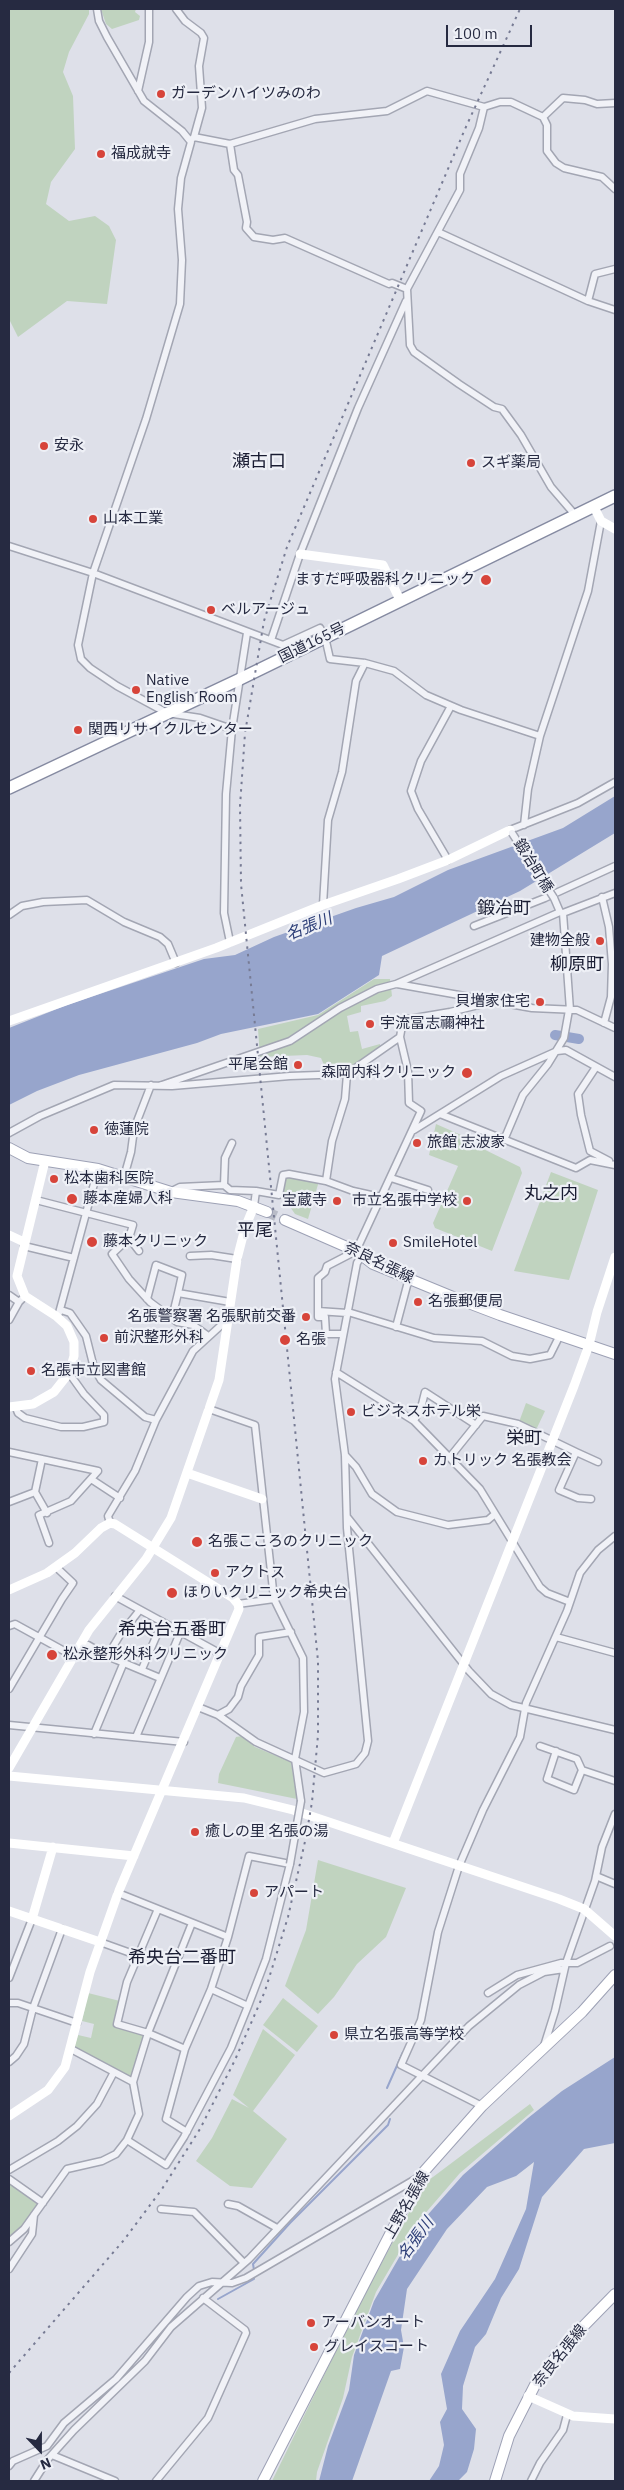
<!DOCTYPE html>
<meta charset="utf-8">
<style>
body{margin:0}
#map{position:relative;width:624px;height:2490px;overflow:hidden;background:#dee0e9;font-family:"IBM Plex Sans",sans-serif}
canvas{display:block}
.frame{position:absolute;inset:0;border:10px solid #262a41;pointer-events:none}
.north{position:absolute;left:15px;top:2425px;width:50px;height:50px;-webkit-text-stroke:4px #eef0f6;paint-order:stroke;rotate:158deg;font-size:14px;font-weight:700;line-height:20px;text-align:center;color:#262a41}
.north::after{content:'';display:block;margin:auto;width:18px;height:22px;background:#262a41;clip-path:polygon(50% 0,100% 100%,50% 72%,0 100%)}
.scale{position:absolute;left:446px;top:25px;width:86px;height:22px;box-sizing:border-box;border:2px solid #262a41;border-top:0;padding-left:6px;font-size:15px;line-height:18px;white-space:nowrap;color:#262a41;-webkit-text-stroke:4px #eef0f6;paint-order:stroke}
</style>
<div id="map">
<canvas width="624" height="2490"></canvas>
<div class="frame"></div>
<div class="north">N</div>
<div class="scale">100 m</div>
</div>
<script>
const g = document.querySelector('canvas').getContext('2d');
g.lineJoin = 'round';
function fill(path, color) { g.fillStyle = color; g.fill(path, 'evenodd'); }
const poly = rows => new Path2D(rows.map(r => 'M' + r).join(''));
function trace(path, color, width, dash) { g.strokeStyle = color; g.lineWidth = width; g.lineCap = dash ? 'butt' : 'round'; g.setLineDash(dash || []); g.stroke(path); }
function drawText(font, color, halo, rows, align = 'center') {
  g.font = font + ' "IBM Plex Sans","Noto Sans JP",sans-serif'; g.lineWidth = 4.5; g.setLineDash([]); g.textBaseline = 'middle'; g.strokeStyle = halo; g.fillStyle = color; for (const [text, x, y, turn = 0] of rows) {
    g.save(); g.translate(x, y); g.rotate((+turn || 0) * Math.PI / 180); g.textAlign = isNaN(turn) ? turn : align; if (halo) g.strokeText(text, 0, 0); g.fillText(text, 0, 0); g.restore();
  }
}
fill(poly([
 [9,9,89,9,89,14,69,52,63,72,73,96,75,149,51,182,46,204,69,221,95,216,109,226,116,240,107,304,67,301,18,337,9,319],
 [101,9,136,9,135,12,140,16,139,20,112,29,106,24],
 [374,979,390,979,392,996,385,1001,361,1006,361,1012,347,1016,350,1032,358,1031,362,1049,380,1044,380,1048,347,1071,327,1072,321,1058,307,1055,260,1057,258,1029,318,1015],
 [436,1124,468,1138,467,1141,520,1167,522,1173,492,1251,435,1228,433,1223,458,1166,429,1155],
 [551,1172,598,1190,569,1280,514,1271],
 [288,1176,319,1181,308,1219,295,1214,281,1194,284,1178],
 [526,1403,545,1411,536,1430,519,1422],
 [242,1736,255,1747,291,1762,297,1799,218,1783,219,1774,236,1737],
 [318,1860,406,1888,386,1937,357,1964,334,1997,318,2014,285,1986,306,1930],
 [88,1993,120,2001,116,2024,146,2035,131,2078,74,2048,78,2035,91,2038,94,2024,82,2021],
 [283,1998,318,2026,297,2052,263,2025],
 [263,2029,295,2055,253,2111,287,2139,252,2188,230,2186,196,2161,212,2138,232,2099,249,2108,233,2095],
 [530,2104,534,2110,460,2173,416,2224,376,2292,352,2357,343,2398,317,2472,316,2481,272,2481,357,2308,425,2183],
 [9,2181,42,2205,9,2241]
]), '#c0d3bf');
fill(poly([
 [615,796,615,833,520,891,382,956,379,975,318,1014,221,1034,197,1043,79,1075,37,1091,9,1105,9,1028,67,1005,204,959,235,955,274,937,356,908,394,897,448,870,563,828],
 [615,2057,615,2143,584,2149,542,2197,519,2269,501,2298,486,2334,475,2347,463,2386,462,2409,476,2429,474,2449,467,2472,458,2481,429,2481,439,2466,444,2445,440,2422,447,2409,441,2374,460,2331,495,2279,526,2209,534,2162,516,2176,487,2187,447,2229,407,2289,401,2330,404,2347,400,2369,391,2371,352,2481,319,2481,328,2446,349,2390,354,2355,374,2301,416,2228,463,2175,528,2118,562,2091]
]), '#97a5cc');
trace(poly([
 [387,2088,403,2052],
 [254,2270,253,2264,290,2223,388,2125,390,2119],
 [218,2299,254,2279,254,2275]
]), '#97a5cc', 2);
trace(poly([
 [555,1035,579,1039]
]), '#97a5cc', 10);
trace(poly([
 [267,1212,285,1220]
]), '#b9bcc7', 10, [10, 5]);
const street = poly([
 [97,9,99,21,107,37,144,101,182,131,191,142,181,178,178,209,182,260,180,304,146,419,93,573,78,645,81,659,90,668,117,686,167,713,200,718,232,729],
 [176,9,185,21,201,33,204,38,199,66,202,108,194,137,192,139],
 [138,91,149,42,149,9],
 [484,107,479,128,460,174,460,190,407,289,410,345,414,352,459,384,494,407,502,409,521,435,551,487,576,516],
 [543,117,563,98,585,100,597,104,615,103],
 [194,137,230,144,315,119,387,111,427,91,484,107,500,102,511,102,543,117,547,125,547,151,556,163,564,168,602,177,615,189],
 [230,144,234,170,238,175,247,222,246,228,254,237,273,240,285,238,389,284,392,283,407,289],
 [438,232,588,301,615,310],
 [588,301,595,274,615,269],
 [9,546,93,573,283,645,320,628,325,637,330,659,365,663,394,671,426,695,461,710,540,736],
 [271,640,300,554,358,408,406,301],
 [524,825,528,789,540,736,588,591,601,521],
 [512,832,510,830,578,803,615,782],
 [448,860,418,809,411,791,421,761,451,706],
 [602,897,609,927,612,964,615,964],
 [554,898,560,912],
 [323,905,328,820,342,772,356,681,365,663],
 [563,913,570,1010],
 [9,915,22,906,43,902,87,900,124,922,160,937,168,944,176,963],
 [474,926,545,898,615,866],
 [230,942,224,913,226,794,232,729,247,633],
 [397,984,532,1008,577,1010,615,1028],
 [604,1023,611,997,612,964],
 [596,1067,578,1094,581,1115,590,1151,609,1161],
 [159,1086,290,1041,340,1008,377,989,396,984,560,912,563,913,615,893],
 [440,1114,576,1168,590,1160,615,1165],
 [414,1130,501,1076,557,1051,566,1050,615,1077],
 [9,1133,40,1116,114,1085,172,1086,290,1076,347,1074,400,1037],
 [504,1140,523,1095,548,1064,564,1038,569,1010],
 [232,1143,225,1158,224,1185,230,1190,256,1191,254,1206],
 [124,1177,131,1152,134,1129,151,1085],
 [391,1178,428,1190],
 [326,1181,332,1141,345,1099,347,1074],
 [172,1191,180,1187,224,1185],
 [256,1191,279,1195,283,1175,289,1174,326,1181,353,1191,380,1197],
 [36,1200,133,1225,129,1238,112,1254,129,1279,150,1302,177,1322,193,1325,208,1336],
 [129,1238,139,1251],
 [24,1246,74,1258],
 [190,1256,211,1255,237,1259],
 [9,1295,19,1302,22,1299],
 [147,1299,156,1265,182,1275,178,1293,230,1302],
 [61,1310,70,1313,86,1336,94,1368,101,1380,145,1417,156,1420],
 [318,1311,347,1313],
 [348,1312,434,1338,482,1341,512,1356,530,1359,550,1355,560,1335],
 [59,1313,98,1169],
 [172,1318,178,1293],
 [9,1320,19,1302],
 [396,1327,409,1278],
 [342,1334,326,1334,325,1317,318,1317,318,1278,325,1272,327,1266,356,1251,421,1111,409,1103,408,1071,400,1037,403,1020,450,1012,491,1002],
 [336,1372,414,1421,480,1489,540,1587,547,1593,570,1602],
 [16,1408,18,1413,25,1418,61,1427,83,1427,104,1422,104,1415,84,1394,69,1373],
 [209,1409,255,1425,274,1599,303,1658,304,1712,295,1759,301,1801],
 [414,1421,422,1404,425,1392,476,1425],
 [9,1452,98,1471,71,1501,39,1515,49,1543],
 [576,1452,598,1462],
 [345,1455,356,1467,372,1494,397,1512,448,1525,488,1520,495,1514],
 [450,1457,483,1416,518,1424,576,1452,559,1490,578,1498,591,1499],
 [42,1459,35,1492,47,1513],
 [91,1479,120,1498],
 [9,1502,35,1492],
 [348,1518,469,1671,491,1694,511,1705,615,1730],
 [110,1523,108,1516,135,1471,156,1420,193,1351,228,1319],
 [115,1596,221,1654],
 [238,1604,274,1599],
 [9,1626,15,1624,75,1657],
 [556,1637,615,1653],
 [88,1645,105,1655,160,1678],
 [108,1655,120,1635,139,1611],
 [142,1669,162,1623],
 [9,1689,62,1599,73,1583,56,1567],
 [198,1707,218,1715,256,1742,324,1773,356,1764,365,1753,368,1741,347,1528,345,1455,335,1379,357,1263,361,1257],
 [218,1715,229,1709,238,1697,241,1686,259,1655,259,1637,291,1632],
 [9,1725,184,1742],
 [94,1734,124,1662],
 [136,1737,180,1633],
 [540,1746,577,1759,582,1770,615,1781],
 [556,1751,547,1779,574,1790,582,1770],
 [596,1876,615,1884],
 [118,1893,228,1937],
 [158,1909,127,1982,117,2024,148,2033,185,2049],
 [100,1942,139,1956],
 [9,1978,32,1919],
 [211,1989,248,2006],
 [488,1993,517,1975,561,1963,577,1963,610,1946],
 [9,2003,18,2003,77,2023],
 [544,2046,555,2011,566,1963,595,1881,602,1847,615,1814],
 [71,2049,133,2082],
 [9,2062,16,2056,24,2044,33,2008,62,1929],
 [482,2106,401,2065,421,2020,438,1932,459,1866,483,1810,520,1737,526,1703,567,1611,580,1573,598,1550,615,1536],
 [127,2140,166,2165,184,2137,231,2048,248,2006,266,1959,290,1864,249,1856,228,1937,211,1989,185,2049,166,2119,187,2132],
 [9,2170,58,2141,77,2126,97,2104,114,2072],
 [9,2179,43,2203],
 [228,2204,238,2206,277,2228],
 [161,2209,194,2212,244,2263],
 [9,2242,24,2229,67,2169,102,2161,116,2154,127,2140,139,2114,133,2082,148,2033,192,1923],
 [9,2269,32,2234,34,2215],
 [52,2455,115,2481],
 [9,2466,13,2461,47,2446,64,2423,116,2379,187,2297,199,2286,212,2282,232,2283,246,2278,419,2177],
 [34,2481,48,2459,74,2430,145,2361,171,2327,249,2259,469,2026,519,1985,544,1972,564,1969],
 [156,2481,208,2418,246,2333,245,2330,203,2298],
 [531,2481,540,2463,563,2430,567,2415]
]);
const primary = poly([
 [9,1148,28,1158,98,1169,171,1192,238,1201,267,1212],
 [285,1220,356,1251,373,1264,458,1299,500,1315,615,1354],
 [263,2481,420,2176,482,2106,582,2012,615,1975],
 [495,2481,509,2436,536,2383,565,2345,615,2294]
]);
const highway = poly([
 [9,788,238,680,615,496]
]);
trace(street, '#a3a6b3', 9);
trace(primary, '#9da1b5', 12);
trace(highway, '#858aa1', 14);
trace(street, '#f1f2f7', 6);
trace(poly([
 [594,507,601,521,615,529],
 [300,554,383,565,400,600],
 [9,1021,216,948,323,905,398,879,448,860,510,830],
 [9,1235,24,1242],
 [9,1407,33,1404,54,1392,69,1373,74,1356,74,1342,67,1326,56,1316,25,1296,17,1276,45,1161],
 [187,1473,262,1499],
 [9,1590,47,1573,75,1553,101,1528,110,1523,115,1524,233,1598,238,1604,239,1609,118,1893,90,1972,65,2067,48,2090,9,2116],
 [9,1768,89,1630,146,1559,171,1518,219,1380,237,1259,245,1228,254,1206],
 [9,1776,244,1798,293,1810,559,1899,584,1909,615,1936],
 [9,1843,134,1856],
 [393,1843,574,1386,589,1345,597,1312,615,1257],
 [9,1911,100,1942],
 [32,1919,53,1847],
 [528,2396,573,2416,615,2419]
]), '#fff', 9);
trace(primary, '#fff', 10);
trace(highway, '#fff', 11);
trace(poly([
 [9,2373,124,2240,162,2189,200,2129,235,2060,265,1991,288,1917,306,1837,312,1802,318,1735,318,1661,241,884,240,806,245,733,264,621,287,547,465,129,520,9]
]), '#777b94', 2, [2.5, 5]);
const streetBridge = poly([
 [512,833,554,898],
 [290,1864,301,1801]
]);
trace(streetBridge, '#a3a6b3', 9, []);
trace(streetBridge, '#f1f2f7', 6);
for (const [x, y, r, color] of [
 [161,94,5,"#d7443a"],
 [101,154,5,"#d7443a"],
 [44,446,5,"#d7443a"],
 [471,463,5,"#d7443a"],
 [93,519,5,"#d7443a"],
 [486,580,6,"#d7443a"],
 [211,610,5,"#d7443a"],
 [136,690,5,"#d7443a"],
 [78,730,5,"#d7443a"],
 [600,941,5,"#d7443a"],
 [540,1002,5,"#d7443a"],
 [370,1024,5,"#d7443a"],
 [298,1065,5,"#d7443a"],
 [467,1073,6,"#d7443a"],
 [94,1130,5,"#d7443a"],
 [417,1143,5,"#d7443a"],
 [54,1179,5,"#d7443a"],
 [72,1199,6,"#d7443a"],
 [337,1201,5,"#d7443a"],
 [467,1201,5,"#d7443a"],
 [92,1242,6,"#d7443a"],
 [393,1243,5,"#d7443a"],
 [418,1302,5,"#d7443a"],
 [306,1317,5,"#d7443a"],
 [104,1338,5,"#d7443a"],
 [285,1340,6,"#d7443a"],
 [31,1371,5,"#d7443a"],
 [351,1412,5,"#d7443a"],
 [423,1461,5,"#d7443a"],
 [197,1542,6,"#d7443a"],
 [215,1573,5,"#d7443a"],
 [172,1593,6,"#d7443a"],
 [52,1655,6,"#d7443a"],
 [195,1832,5,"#d7443a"],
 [254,1893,5,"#d7443a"],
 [334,2035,5,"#d7443a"],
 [311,2323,5,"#d7443a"],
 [314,2347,5,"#d7443a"]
]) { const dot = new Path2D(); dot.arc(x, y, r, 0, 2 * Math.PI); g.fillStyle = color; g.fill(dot); trace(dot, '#eef0f6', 2); }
drawText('15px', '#262a41', '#eef0f6', [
 ["ガーデンハイツみのわ",171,94],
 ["福成就寺",111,154],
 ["安永",54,446],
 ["スギ薬局",481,463],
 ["山本工業",103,519],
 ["ますだ呼吸器科クリニック",475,580,"right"],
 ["ベルアージュ",221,610],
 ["Native",146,681],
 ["English Room",146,698],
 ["関西リサイクルセンター",88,730],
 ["建物全般",590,941,"right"],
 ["貝増家住宅",530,1002,"right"],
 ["宇流冨志禰神社",380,1024],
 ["平尾会館",288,1065,"right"],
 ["森岡内科クリニック",456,1073,"right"],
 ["徳蓮院",104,1130],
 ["旅館 志波家",427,1143],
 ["松本歯科医院",64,1179],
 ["藤本産婦人科",83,1199],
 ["宝蔵寺",327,1201,"right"],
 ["市立名張中学校",457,1201,"right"],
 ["藤本クリニック",103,1242],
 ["SmileHotel",403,1243],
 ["名張郵便局",428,1302],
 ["名張警察署 名張駅前交番",296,1317,"right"],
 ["前沢整形外科",114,1338],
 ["名張",296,1340],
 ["名張市立図書館",41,1371],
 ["ビジネスホテル栄",361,1412],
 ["カトリック 名張教会",433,1461],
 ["名張こころのクリニック",208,1542],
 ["アクトス",225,1573],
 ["ほりいクリニック希央台",183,1593],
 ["松永整形外科クリニック",63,1655],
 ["癒しの里 名張の湯",205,1832],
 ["アパート",264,1893],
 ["県立名張高等学校",344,2035],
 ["アーバンオート",321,2323],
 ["グレイスコート",324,2347]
], 'left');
drawText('15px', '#262a41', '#eef0f6', [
 ["国道165号",312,643,-26],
 ["鍛冶町橋",533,866,58],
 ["奈良名張線",379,1263,26],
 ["上野名張線",407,2205,-60],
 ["奈良名張線",560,2356,-51]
]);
drawText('italic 16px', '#2e3f78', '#eef0f6', [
 ["名張川",309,927,-22],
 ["名張川",416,2239,-54]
]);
drawText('18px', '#191c32', '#eef0f6', [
 ["瀬古口",259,462],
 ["鍛冶町",504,909],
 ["柳原町",577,965],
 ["丸之内",551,1194],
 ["平尾",255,1231],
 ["栄町",524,1439],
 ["希央台五番町",172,1630],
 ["希央台二番町",182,1958]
]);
</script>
